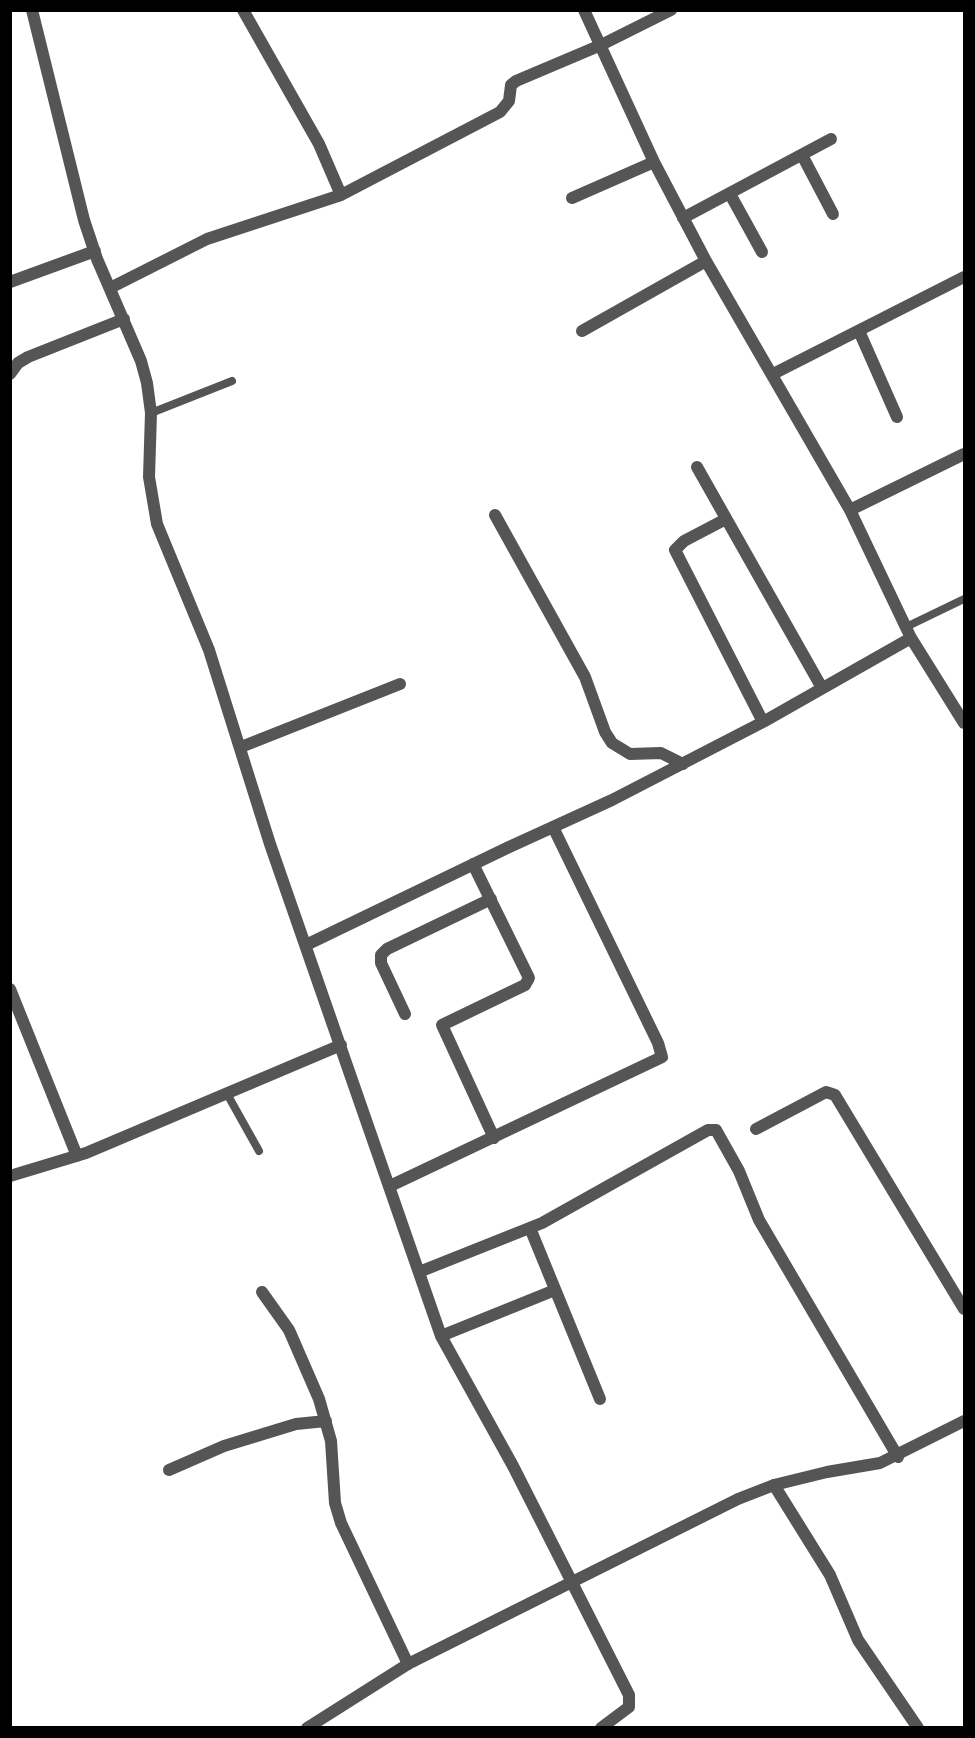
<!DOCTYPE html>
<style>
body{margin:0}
#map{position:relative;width:975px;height:1738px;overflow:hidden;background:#fff;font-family:"PT Sans",sans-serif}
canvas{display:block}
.frame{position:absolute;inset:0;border:12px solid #000;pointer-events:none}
</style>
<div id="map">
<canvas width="975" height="1738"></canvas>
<div class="frame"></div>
</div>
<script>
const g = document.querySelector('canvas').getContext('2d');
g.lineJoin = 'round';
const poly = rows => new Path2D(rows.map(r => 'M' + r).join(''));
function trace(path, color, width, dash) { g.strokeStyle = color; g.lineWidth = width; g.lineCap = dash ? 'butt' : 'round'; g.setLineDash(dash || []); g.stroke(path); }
trace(poly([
 [151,413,232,381],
 [906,627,964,599],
 [226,1092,259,1151]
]), '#555', 8);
trace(poly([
 [32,10,84,220,97,259,141,361,147,383,151,413,149,477,157,524,209,650,270,844,441,1336,513,1466,629,1695,629,1707,601,1728],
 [243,10,319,144,341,195],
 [802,155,833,214],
 [730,194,762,252],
 [572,198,654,162],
 [683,218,831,139],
 [10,282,95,251],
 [110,288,207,239,341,195,500,112,509,101,511,85,516,81,601,45,671,10],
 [582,331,706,261],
 [859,331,897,417],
 [10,374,18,363,28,357,124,319],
 [773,374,964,277],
 [697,467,822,688],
 [850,510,964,454],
 [495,515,585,677,605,732,612,743,630,754,661,753,683,764],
 [726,519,684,541,675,550,763,722],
 [911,638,964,723],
 [241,747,400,684],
 [473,864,529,978,525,985,442,1025,494,1138],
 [306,945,507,848,612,800,763,722,911,638,850,510,706,261,654,162,584,10],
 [10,989,77,1156],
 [405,1014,381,963,381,955,387,949,491,899],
 [756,1129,826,1092,835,1095,964,1309],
 [10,1176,86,1153,341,1045],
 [390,1186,662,1057,658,1043,553,827],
 [530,1228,600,1399],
 [419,1272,542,1223,708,1130,716,1130,739,1171,759,1220,898,1457],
 [262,1292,289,1330,319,1399,331,1441,335,1503,341,1523,408,1664],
 [441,1336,555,1290],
 [169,1470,224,1446,296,1424,326,1421],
 [774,1485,830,1575,858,1640,918,1728]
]), '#555', 12);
trace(poly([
 [307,1728,408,1664,738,1499,774,1485,827,1472,880,1463,964,1421]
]), '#555', 12);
</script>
